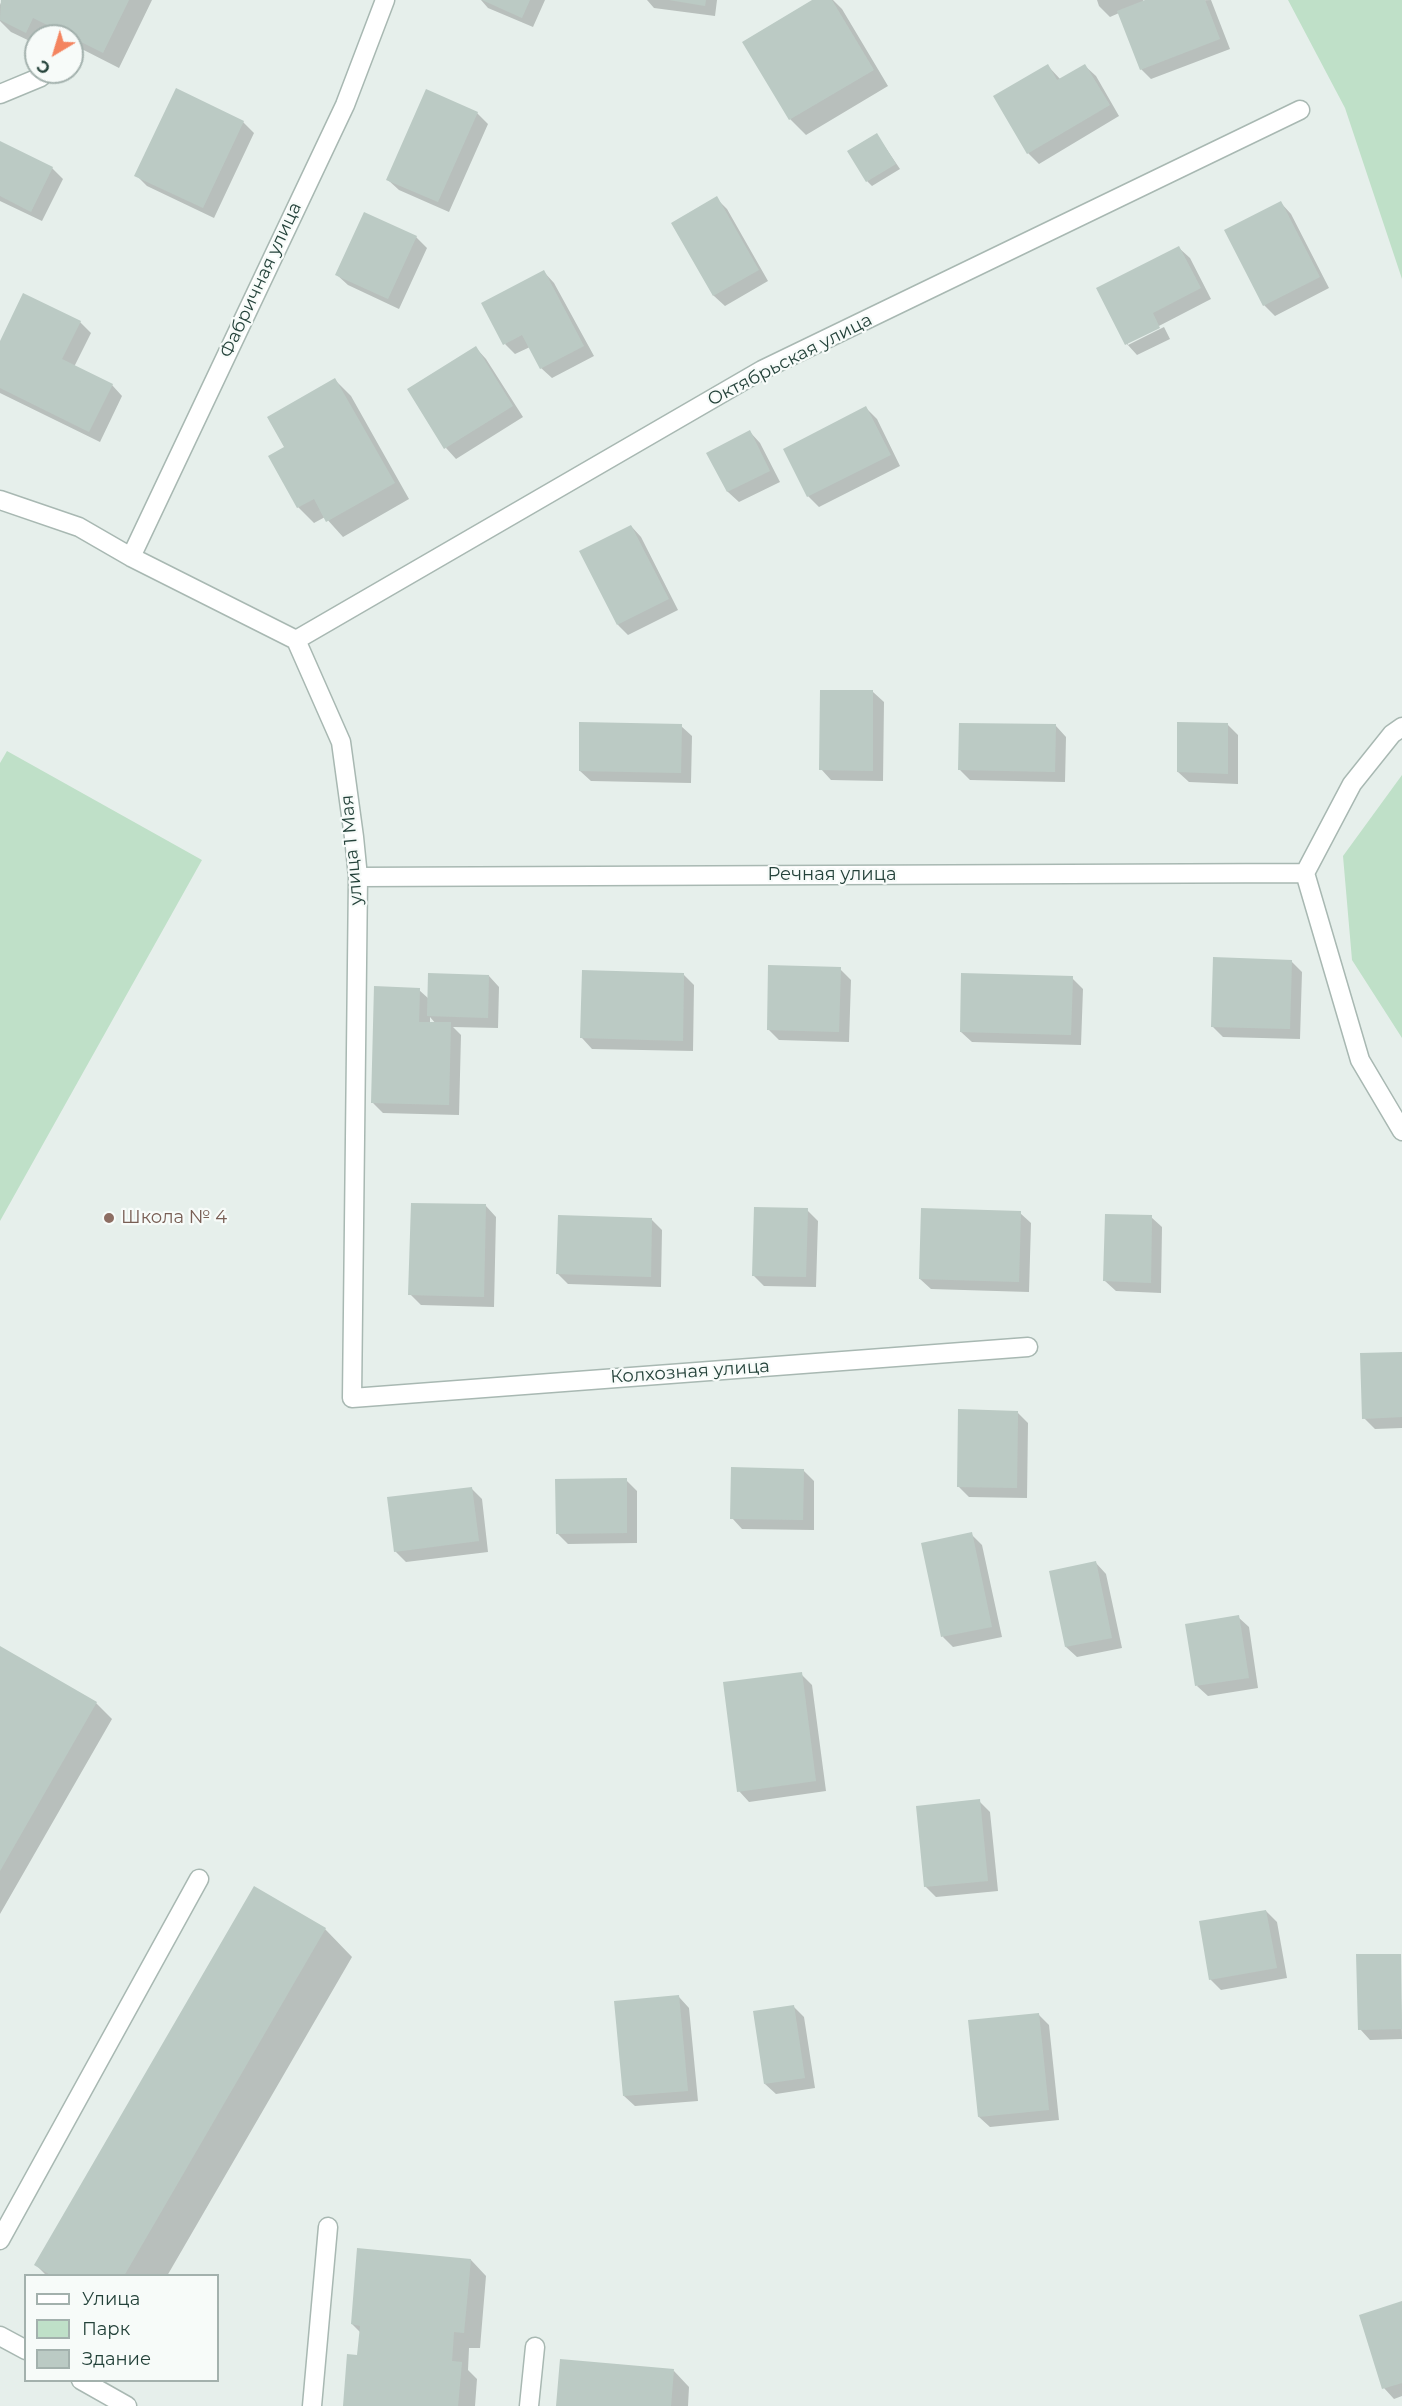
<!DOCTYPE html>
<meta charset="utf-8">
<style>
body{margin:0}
#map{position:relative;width:1402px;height:2406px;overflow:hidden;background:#e6efeb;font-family:Montserrat,sans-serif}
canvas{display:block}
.legend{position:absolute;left:24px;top:2274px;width:195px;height:108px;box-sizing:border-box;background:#f7fbf9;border:2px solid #a3b1ad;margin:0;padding:8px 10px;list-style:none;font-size:18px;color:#24423a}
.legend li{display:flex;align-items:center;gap:12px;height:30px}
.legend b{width:30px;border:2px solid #a3b1ad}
.north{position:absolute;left:24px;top:24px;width:60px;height:60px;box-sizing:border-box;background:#f7fbf9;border:2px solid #a3b1ad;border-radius:50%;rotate:218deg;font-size:16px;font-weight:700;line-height:24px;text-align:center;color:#24423a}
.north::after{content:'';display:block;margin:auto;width:21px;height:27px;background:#f4845f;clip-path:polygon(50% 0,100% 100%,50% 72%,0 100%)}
</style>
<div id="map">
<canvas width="1402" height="2406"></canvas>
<ul class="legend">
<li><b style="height:8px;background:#fff"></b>Улица</li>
<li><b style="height:16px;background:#bfe0c8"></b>Парк</li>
<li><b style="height:16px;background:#bbcac4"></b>Здание</li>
</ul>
<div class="north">С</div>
</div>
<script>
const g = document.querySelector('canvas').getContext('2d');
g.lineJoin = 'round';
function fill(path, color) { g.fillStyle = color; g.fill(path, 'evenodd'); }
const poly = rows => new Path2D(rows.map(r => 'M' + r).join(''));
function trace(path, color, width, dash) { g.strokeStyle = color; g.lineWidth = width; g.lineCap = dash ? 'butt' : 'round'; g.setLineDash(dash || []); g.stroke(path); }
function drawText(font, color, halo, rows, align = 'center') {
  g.font = font + ' Montserrat,sans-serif'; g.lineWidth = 4.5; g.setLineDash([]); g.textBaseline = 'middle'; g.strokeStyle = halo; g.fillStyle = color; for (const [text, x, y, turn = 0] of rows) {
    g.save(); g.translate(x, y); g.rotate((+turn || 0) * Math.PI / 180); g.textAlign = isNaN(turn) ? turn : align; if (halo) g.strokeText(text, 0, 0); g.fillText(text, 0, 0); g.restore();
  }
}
fill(poly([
 [1288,0,1402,0,1402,279,1345,108],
 [7,751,202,860,0,1221,0,763],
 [1402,775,1402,1038,1352,960,1343,856]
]), '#bfe0c8');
fill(poly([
 [2,0,152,0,119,68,72,44,72,36,55,36,49,33,48,36,36,36,36,44,11,32,0,21,0,5],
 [481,0,545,0,533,27,488,8],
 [647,0,717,0,715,16,654,8],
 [815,0,833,0,842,9,888,86,806,135,790,119],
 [1097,0,1143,0,1144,2,1211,0,1230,49,1151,79,1141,69,1119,13,1110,17,1099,6],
 [1048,66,1061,80,1085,66,1096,76,1119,116,1039,164,1028,153],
 [477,113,488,124,449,212,399,190,388,180],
 [243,122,254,133,214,218,147,186,136,175],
 [877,135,900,169,872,186,867,181],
 [0,142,52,168,63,179,42,221,0,201],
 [716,198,727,209,768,281,725,306,714,296,673,223],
 [1281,203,1291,214,1329,288,1275,316,1264,305],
 [416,237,427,248,399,309,348,285,337,275],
 [1179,248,1190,258,1211,299,1128,342,1128,345,1164,327,1170,339,1137,355,1127,344],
 [544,272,554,283,594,356,552,378,541,368,530,347,515,354,505,344],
 [80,322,91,333,74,367,112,385,122,396,100,442,0,393,0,344],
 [476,348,486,359,523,417,456,459,446,448],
 [335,380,351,396,409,499,343,537,325,517,314,523,298,507,270,457,286,447],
 [866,408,877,419,900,466,819,507,808,496],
 [750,432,760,443,780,482,739,502,728,492,708,454],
 [631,526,641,537,678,610,628,635,618,625],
 [873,692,884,702,883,781,831,780,821,769],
 [1228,725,1238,735,1238,784,1189,782,1178,772],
 [681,726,692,736,691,783,591,781,580,771],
 [1056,726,1066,737,1065,782,970,780,960,770],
 [1291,961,1302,972,1300,1039,1223,1037,1213,1027],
 [840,969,851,980,849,1042,779,1040,768,1029],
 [684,975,694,985,693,1051,592,1049,582,1038],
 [489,976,499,987,498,1028,453,1027,461,1035,459,1115,383,1113,373,1103,419,990,429,999],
 [430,1017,436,1024,430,1023],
 [1072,978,1083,989,1081,1045,972,1042,961,1032],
 [486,1206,496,1217,494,1307,421,1305,410,1294],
 [807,1210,818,1221,816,1287,764,1286,753,1275],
 [1020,1213,1031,1223,1029,1292,931,1289,920,1279],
 [1151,1217,1162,1227,1161,1293,1116,1291,1105,1281],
 [652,1220,662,1230,661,1287,568,1284,558,1274],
 [1402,1354,1402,1428,1375,1429,1364,1418],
 [1018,1413,1028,1423,1027,1498,969,1497,958,1486],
 [803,1470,814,1481,814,1530,742,1529,732,1518],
 [626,1480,637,1491,637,1543,568,1544,557,1533],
 [471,1488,482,1499,488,1552,406,1562,395,1551],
 [971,1534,982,1545,1002,1637,953,1647,943,1637],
 [1096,1563,1106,1574,1122,1648,1077,1657,1066,1647],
 [1238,1617,1249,1627,1258,1688,1208,1696,1197,1686],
 [0,1648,96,1703,112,1719,0,1914],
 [801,1674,812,1685,826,1791,749,1802,739,1791],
 [979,1801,990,1812,998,1891,936,1897,925,1886],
 [1266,1911,1277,1922,1287,1978,1221,1990,1210,1979],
 [325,1929,352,1957,167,2276,47,2276,36,2265],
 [1400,1955,1402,2039,1370,2040,1360,2029],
 [679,1997,689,2008,698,2101,635,2106,624,2096],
 [793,2006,804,2017,815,2088,776,2094,765,2084],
 [1039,2015,1049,2025,1059,2120,990,2127,979,2117],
 [471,2260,486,2276,480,2348,469,2348,468,2370,477,2379,475,2406,344,2406,359,2357,361,2333,352,2324],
 [1402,2303,1402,2396,1394,2399,1384,2388],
 [674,2371,689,2387,688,2406,557,2406]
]), '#0003');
fill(poly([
 [1,0,129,0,103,53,33,18,26,33,0,20],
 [482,0,530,0,522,18],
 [669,0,706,0,705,6],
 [812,0,832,0,874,70,789,120,742,42],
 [1145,0,1205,0,1220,39,1140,70,1117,11],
 [1048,64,1057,80,1085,64,1110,105,1027,154,993,96],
 [176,88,244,121,203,208,134,176],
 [426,89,478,112,438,202,386,180],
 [877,133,896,164,866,182,847,151],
 [0,141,53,167,31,212,0,196],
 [717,196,759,270,713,296,671,223],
 [1281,201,1320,277,1263,306,1224,230],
 [364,212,417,236,388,299,335,275],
 [1179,246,1201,288,1153,313,1160,328,1125,345,1096,288],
 [544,270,584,346,540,369,522,335,503,345,481,303],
 [23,293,81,321,62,359,113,384,89,432,0,388,0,341],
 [476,346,513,406,444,449,407,389],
 [335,378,395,483,326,522,314,499,297,508,268,456,284,447,267,417],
 [866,406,891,455,807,497,783,449],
 [750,430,770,471,727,492,706,453],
 [631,525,669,599,617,625,579,551],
 [820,690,873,690,873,771,819,770],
 [579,722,682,724,681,773,579,771],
 [1177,722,1228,723,1228,774,1177,772],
 [959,723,1056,724,1055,772,958,770],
 [1213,957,1292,960,1290,1029,1211,1027],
 [768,965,841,967,839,1032,767,1030],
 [582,970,684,973,683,1041,580,1038],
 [428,973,489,975,488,1018,427,1016],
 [961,973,1073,976,1071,1035,960,1032],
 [374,986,420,988,419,1022,451,1022,449,1105,371,1103],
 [411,1203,486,1204,484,1297,408,1295],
 [754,1207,808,1208,806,1277,752,1276],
 [921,1208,1021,1211,1019,1282,919,1279],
 [1105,1214,1152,1215,1151,1283,1103,1281],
 [558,1215,652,1218,651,1277,556,1274],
 [1402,1352,1402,1417,1362,1419,1360,1353],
 [958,1409,1018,1411,1017,1488,957,1487],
 [731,1467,804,1469,803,1520,730,1519],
 [627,1478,627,1533,556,1534,555,1479],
 [472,1487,479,1541,394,1552,387,1497],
 [972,1532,992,1627,941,1637,921,1543],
 [1096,1561,1112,1638,1065,1647,1049,1571],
 [1239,1615,1249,1678,1195,1686,1185,1624],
 [0,1646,97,1702,0,1871],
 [802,1672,816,1781,737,1792,723,1682],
 [980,1799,988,1881,924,1887,916,1806],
 [254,1886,326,1928,124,2276,52,2276,34,2265],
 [1266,1910,1277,1968,1209,1980,1199,1921],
 [1356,1954,1401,1954,1402,2029,1358,2030],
 [679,1995,688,2091,623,2096,614,2001],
 [794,2005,805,2078,764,2084,753,2011],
 [1039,2013,1049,2110,978,2117,968,2020],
 [357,2248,471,2259,464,2333,454,2332,452,2361,462,2362,458,2406,343,2406,347,2354,357,2355,360,2326,351,2324],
 [1402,2301,1402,2383,1382,2389,1359,2315],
 [560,2359,674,2369,671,2406,556,2406]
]), '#bbcac4');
const minor = poly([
 [0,94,41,77],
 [0,500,79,527,131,557,296,640,341,742,354,837,358,877,352,1398,1028,1347],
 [131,557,345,105,385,0],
 [296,640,762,370,1300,110],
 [1402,727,1392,734,1352,784,1305,873,1360,1060,1402,1131],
 [358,877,1305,873],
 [0,2240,199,1879],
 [0,2336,26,2350],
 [81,2380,127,2406],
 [312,2406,328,2227],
 [529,2406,535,2347]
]);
trace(minor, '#a8b8b2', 21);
trace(minor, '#fff', 18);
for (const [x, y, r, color] of [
 [109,1218,6,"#8d6e63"]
]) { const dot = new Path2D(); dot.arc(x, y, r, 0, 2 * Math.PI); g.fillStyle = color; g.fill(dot); trace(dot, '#f7fbf9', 2); }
drawText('18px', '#24423a', '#f7fbf9', [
 ["Фабричная улица",261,280,-65],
 ["Октябрьская улица",790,360,-27],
 ["улица 1 Мая",352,850,-95],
 ["Речная улица",832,875],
 ["Колхозная улица",690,1372,-4]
]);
drawText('18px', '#785e54', '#f7fbf9', [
 ["Школа № 4",121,1218]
], 'left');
</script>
